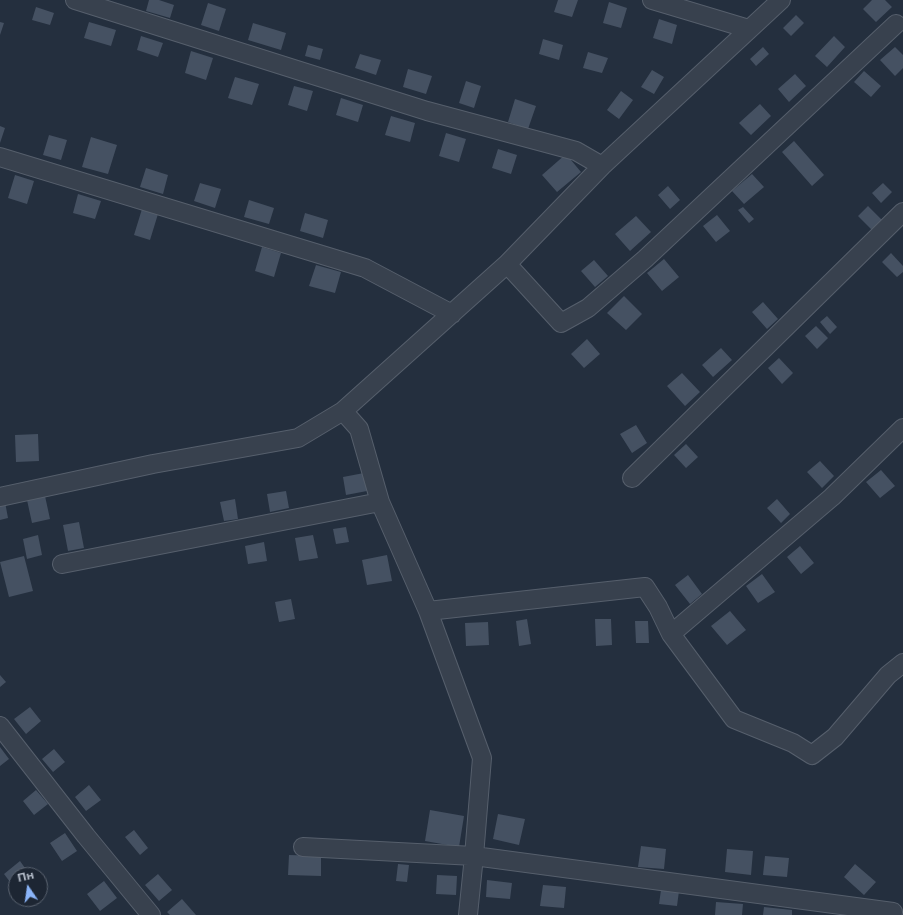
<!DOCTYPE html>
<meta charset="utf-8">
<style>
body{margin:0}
#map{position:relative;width:903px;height:915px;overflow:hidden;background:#242f3e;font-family:Montserrat,sans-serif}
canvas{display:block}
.north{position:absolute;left:8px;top:867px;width:40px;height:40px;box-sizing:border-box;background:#1d2633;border:1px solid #59626f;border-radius:50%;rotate:347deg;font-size:11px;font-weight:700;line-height:16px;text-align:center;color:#b4bcc9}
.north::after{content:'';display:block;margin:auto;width:14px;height:18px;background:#8ab4f8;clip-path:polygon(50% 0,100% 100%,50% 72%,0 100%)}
</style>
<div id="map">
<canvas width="903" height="915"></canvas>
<div class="north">Пн</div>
</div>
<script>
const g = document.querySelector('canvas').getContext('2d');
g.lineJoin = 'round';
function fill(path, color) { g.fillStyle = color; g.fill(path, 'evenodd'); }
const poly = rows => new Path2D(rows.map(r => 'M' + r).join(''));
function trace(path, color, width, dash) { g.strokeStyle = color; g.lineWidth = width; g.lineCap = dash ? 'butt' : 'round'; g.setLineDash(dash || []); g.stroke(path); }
fill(poly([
 [149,0,159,0,174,5,170,18,146,11],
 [558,0,578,0,572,17,554,12],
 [872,0,885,0,892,7,876,22,863,9],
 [609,2,627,8,621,28,603,23],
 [208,3,226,9,219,31,201,25],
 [36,7,54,13,50,25,32,20],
 [796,15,804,23,791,36,783,28],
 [659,19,677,25,672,44,653,38],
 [0,22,4,23,0,35],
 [89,22,116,30,111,46,84,38],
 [253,23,286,33,281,50,248,40],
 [141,36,163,43,158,57,137,50],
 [834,36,845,47,827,67,815,56],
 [543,39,563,45,559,60,539,54],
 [308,45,323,49,320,60,305,56],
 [763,47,769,54,756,66,750,59],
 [895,47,903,55,903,68,895,76,880,60],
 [191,51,213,58,206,80,185,73],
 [588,52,608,58,602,73,583,68],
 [360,54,381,60,376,75,355,68],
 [408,69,432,76,426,94,403,87],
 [652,70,664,77,654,94,641,87],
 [864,71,881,86,871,97,854,82],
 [795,74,806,86,789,102,778,89],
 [235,77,259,84,252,105,228,98],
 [466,81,481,86,474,108,459,103],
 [294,86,313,91,307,111,288,105],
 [621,91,633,100,619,119,607,110],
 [341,98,363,105,358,122,336,115],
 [515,99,536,106,528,129,508,122],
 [760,104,771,116,751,135,739,123],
 [391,116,415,123,410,142,385,135],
 [0,126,5,128,0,143],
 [446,133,466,139,459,162,439,156],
 [49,135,67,140,61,160,43,155],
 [91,137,117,145,108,174,82,167],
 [794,141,824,175,812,186,782,152],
 [498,149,517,155,511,174,492,168],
 [566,154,581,172,557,192,542,175],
 [146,168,168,175,163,194,140,187],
 [752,174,764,187,744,204,732,191],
 [15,175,34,181,27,204,8,198],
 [200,183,221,189,215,208,194,201],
 [883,183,892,192,881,203,872,193],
 [668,186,680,200,670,209,658,195],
 [78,194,101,201,95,219,73,213],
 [249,200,274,208,269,224,244,217],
 [868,206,883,221,873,231,858,216],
 [743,207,754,219,749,223,738,210],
 [142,209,158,214,150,240,134,235],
 [305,213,328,220,323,238,300,231],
 [717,215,730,231,716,242,703,226],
 [636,216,651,232,630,251,615,234],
 [262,247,281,253,274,277,255,271],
 [891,253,903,266,903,272,897,277,882,262],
 [664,259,679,277,662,291,647,273],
 [594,260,608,276,595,287,581,271],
 [316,265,341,272,335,293,309,286],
 [624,296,642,314,626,330,607,313],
 [763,302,778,319,767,329,752,312],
 [827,316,837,327,830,334,820,322],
 [816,326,828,338,817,349,805,336],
 [587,339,600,354,584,368,571,354],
 [721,348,732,360,713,377,702,365],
 [779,358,793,373,782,384,768,368],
 [682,373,700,392,685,406,667,386],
 [636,425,647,443,632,453,620,434],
 [38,434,39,461,16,462,15,435],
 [686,444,698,457,686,468,674,455],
 [820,461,834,476,822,488,807,472],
 [881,470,895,486,880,498,866,482],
 [364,473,367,491,346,495,343,477],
 [286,491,289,508,270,512,267,494],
 [45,496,50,519,32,523,27,500],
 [235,499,238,519,224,521,220,502],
 [777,499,790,514,781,523,767,508],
 [5,502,8,518,0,520,0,503],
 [79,522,84,548,68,551,63,525],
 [346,527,349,542,336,544,333,529],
 [38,535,42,555,27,559,23,539],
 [313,535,318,558,299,561,295,538],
 [264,542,267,561,248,564,245,546],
 [800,546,814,563,801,574,787,557],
 [387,555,392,581,367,585,362,560],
 [24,556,33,591,9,597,0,562],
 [762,574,775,592,758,603,746,586],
 [688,575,702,594,690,604,675,585],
 [291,599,295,619,279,622,275,602],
 [730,611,746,630,727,645,711,626],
 [527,619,531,644,519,646,516,621],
 [595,619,611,619,612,645,596,646],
 [635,621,648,621,649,643,636,643],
 [488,622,489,645,466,646,465,623],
 [0,675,6,682,0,687],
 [30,707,41,721,26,734,14,719],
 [0,747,9,759,0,766],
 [54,749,65,762,53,772,42,759],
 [89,785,101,800,86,811,75,797],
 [36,790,48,804,34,815,23,801],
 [430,810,464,816,459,847,425,841],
 [498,814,525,819,519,845,493,839],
 [134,830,148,848,140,855,125,837],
 [65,833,77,851,62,861,50,843],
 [641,846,666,849,664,869,638,867],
 [727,849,753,851,751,875,725,872],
 [289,855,321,856,321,876,288,875],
 [765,856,789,858,787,877,763,875],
 [20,861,30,875,16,875,16,890,4,874],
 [398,864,409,865,407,882,396,881],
 [855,864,876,882,864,895,844,877],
 [158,874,172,890,159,901,145,885],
 [437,875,457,876,456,895,436,894],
 [487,880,512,883,510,899,486,897],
 [104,881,117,898,100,911,87,894],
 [543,885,566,887,564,908,540,906],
 [661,890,679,891,677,906,659,904],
 [182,899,196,915,170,915,167,912],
 [716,902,743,904,742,915,715,915],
 [764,907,792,910,792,915,763,915]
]), '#455162');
const minor = poly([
 [75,0,427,111,576,151,602,166],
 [652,0,749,29],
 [0,157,365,268,452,314],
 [507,264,561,323,588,308,645,259,896,24],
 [343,411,359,429,380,502,428,611,482,758,474,856,468,915],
 [632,478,903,212],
 [0,497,153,464,298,438,343,411,507,264,602,166,781,0],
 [62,564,380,502],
 [428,611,645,587,658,607,671,634,734,719,793,743,812,755,835,737,888,675,903,663],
 [671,634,832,497,903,428],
 [0,726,86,836,151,915],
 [303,847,474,856,893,912]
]);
trace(minor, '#565f6c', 20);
trace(minor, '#38414e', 18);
</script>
